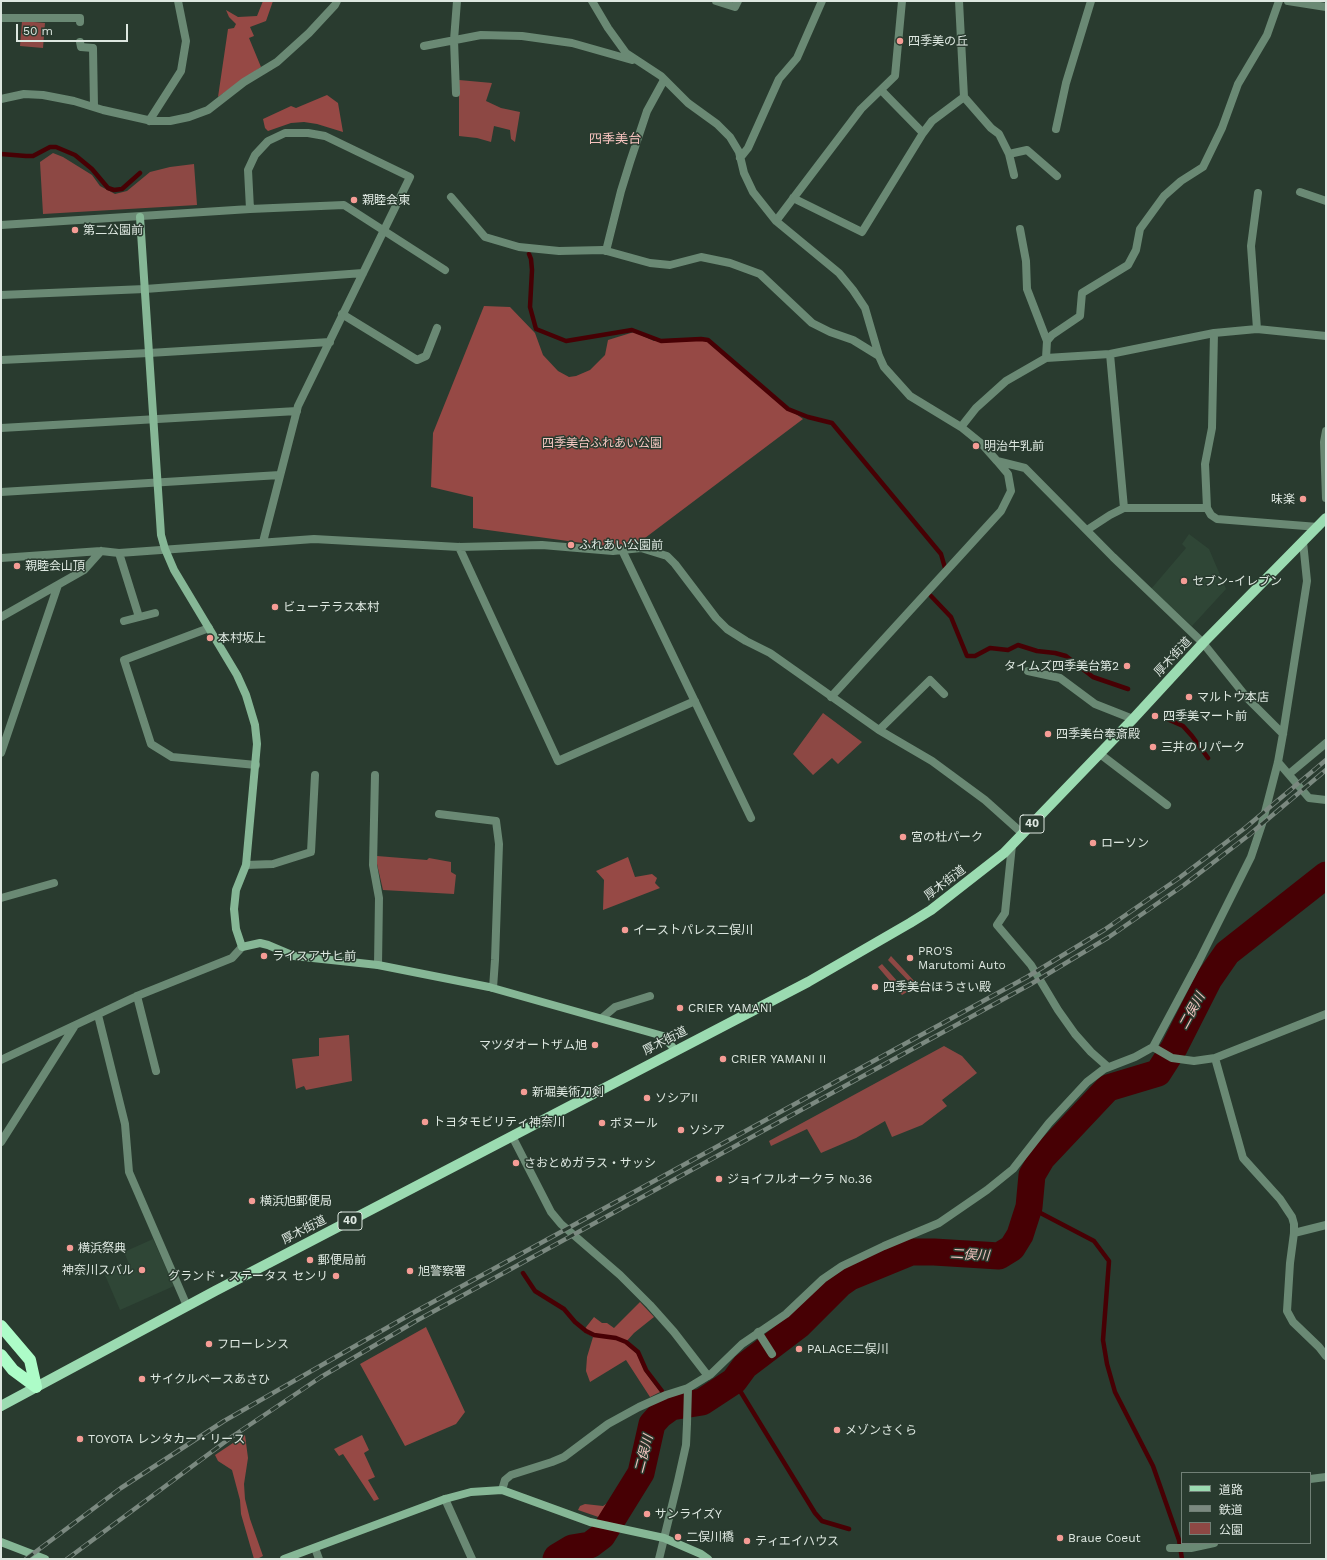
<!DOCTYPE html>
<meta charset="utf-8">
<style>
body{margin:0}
#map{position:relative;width:1327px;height:1560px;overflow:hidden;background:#293b2f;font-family:"Work Sans","Noto Sans JP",sans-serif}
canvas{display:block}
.frame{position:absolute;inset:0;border:2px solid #dde7e0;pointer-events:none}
.legend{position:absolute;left:1181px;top:1472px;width:130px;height:72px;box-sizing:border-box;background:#293b2f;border:1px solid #718076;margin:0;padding:5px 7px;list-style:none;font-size:12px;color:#dde7e0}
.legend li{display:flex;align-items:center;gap:8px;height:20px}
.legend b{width:20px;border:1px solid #718076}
.scale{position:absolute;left:16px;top:24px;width:112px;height:18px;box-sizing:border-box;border:2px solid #dde7e0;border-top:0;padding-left:5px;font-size:12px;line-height:14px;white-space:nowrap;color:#dde7e0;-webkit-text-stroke:3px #293b2f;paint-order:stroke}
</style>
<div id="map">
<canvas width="1327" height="1560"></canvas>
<div class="frame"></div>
<ul class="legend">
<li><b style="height:5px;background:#9bdbb1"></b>道路</li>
<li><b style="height:5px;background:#7b8980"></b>鉄道</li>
<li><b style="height:11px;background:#8d4844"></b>公園</li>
</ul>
<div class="scale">50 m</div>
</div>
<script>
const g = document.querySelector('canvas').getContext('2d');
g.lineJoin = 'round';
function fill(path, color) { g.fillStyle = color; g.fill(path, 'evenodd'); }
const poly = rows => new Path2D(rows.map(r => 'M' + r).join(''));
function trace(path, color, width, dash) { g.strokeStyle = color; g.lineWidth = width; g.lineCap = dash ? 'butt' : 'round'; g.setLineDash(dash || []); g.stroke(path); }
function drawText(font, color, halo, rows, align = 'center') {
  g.font = font + ' "Work Sans","Noto Sans JP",sans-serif'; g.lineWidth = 3; g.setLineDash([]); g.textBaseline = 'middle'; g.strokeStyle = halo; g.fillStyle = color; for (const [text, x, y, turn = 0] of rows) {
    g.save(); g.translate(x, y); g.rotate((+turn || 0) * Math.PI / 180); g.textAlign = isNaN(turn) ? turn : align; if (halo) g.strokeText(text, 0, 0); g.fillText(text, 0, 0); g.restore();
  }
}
fill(poly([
 [1189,534,1209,549,1226,589,1192,626,1151,589,1186,548,1182,544],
 [153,1239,174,1286,120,1310,105,1275,129,1264,124,1252]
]), '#2f4636');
fill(poly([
 [22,21,45,23,43,48,20,46],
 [459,80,492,83,486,101,501,108,520,112,515,142,511,139,510,130,494,126,491,142,477,138,459,136],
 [53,153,63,157,92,175,100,186,115,194,127,191,150,172,170,167,194,164,197,205,43,214,40,162],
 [823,713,862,742,838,764,832,758,813,775,793,754],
 [377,856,427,860,429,858,451,862,451,872,456,875,454,894,383,890,377,864],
 [891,956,916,983,913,986,888,960],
 [882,964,907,992,902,995,878,967],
 [349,1035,352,1081,306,1090,304,1086,296,1089,292,1059,319,1056,319,1038],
 [944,1046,962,1056,977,1073,942,1100,947,1106,922,1125,892,1137,885,1121,856,1138,821,1153,807,1129,771,1146,769,1141]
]), '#8d4844');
fill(poly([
 [263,1,273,1,266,21,250,27,254,36,249,38,261,67,218,97,228,29,234,28,236,24,229,17,226,10,238,17,257,16],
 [327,95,338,103,343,132,317,124,304,122,291,123,268,131,265,128,263,119,291,106,296,108],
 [484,306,510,307,535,333,543,355,558,371,569,377,576,376,590,370,605,355,608,340,634,332,654,341,704,339,786,407,803,419,637,544,619,548,473,528,473,497,431,487,433,433],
 [628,857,635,877,652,874,657,878,655,883,660,888,603,910,604,880,596,871],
 [640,1302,654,1317,634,1333,625,1343,637,1354,645,1372,660,1392,650,1397,626,1360,590,1382,586,1371,587,1357,593,1337,583,1331,594,1317,602,1323,607,1323,614,1328],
 [426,1327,465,1412,456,1424,405,1446,360,1364],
 [245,1435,248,1458,244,1484,245,1499,250,1519,263,1556,257,1559,254,1559,241,1514,240,1500,232,1470,218,1461,215,1455],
 [362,1435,369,1450,364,1453,375,1477,368,1480,379,1499,374,1501,343,1454,339,1456,334,1449],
 [618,1496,629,1503,629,1509,605,1541,595,1549,570,1559,559,1559,574,1551,588,1548,602,1539,613,1522,578,1510,580,1506,585,1504,603,1506]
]), '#964945');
trace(poly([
 [1,154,26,156,33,156,50,147,56,147,75,155,92,169,108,188,114,190,122,189,140,173],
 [529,254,531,259,532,270,530,307,536,329,566,341,632,330,661,341,701,339,708,340,788,409,808,417,832,423,941,554,945,568],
 [931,596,951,617,967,656,975,656,990,648,1008,650,1018,645,1037,651,1055,653,1066,656,1093,677,1128,689],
 [1165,718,1183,726,1192,736,1208,758],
 [1029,1207,1094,1241,1109,1261,1103,1340,1107,1364,1115,1392,1153,1466,1179,1540,1182,1559],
 [523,1273,535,1291,564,1309,575,1322,586,1331,594,1335,616,1338,626,1342,638,1352,646,1370,662,1391],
 [734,1381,815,1513,822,1521,849,1529],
 [668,1399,671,1407]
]), '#470004', 4.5);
trace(poly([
 [556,1559,557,1557,572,1548,590,1545,602,1536,641,1473,652,1424,660,1415,671,1407,702,1402,734,1381,745,1366,799,1325,840,1284,850,1277,911,1252,934,1252,999,1256,1012,1248,1020,1235,1029,1207,1032,1175,1042,1158,1108,1088,1158,1073,1174,1048,1209,979,1227,953,1326,875]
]), '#470004', 27);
trace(poly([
 [592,1,608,28,626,53,661,76,688,103,717,124,730,137,739,152,744,173,753,192,776,221,839,273,853,290,865,308,879,356,884,367,910,396,961,427,982,444,997,461,1025,468,1113,557,1203,643,1248,699,1283,734],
 [716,1,735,7,738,1],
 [1288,1,1326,7],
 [1,18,80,18,80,22],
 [80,42,81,47,93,48,94,107],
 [424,46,481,35,522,36,572,43,632,60],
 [881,90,923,133],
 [456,93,454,40,457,1],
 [964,97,991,128,999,134,1009,154,1014,175],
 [1,99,24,94,43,95,74,101,103,110,152,121,170,121,189,117,208,110,244,82,277,62,309,33,335,5,337,1],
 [149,121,181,71,186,41,178,1],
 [1056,129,1066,83,1091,1],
 [1009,154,1027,150,1057,176],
 [740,158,748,148,779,79,797,58,822,1],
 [1300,192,1326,201],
 [451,197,485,237,519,247,559,251,603,250,650,263,670,265,701,257,730,263,760,274,812,323,830,332,853,340,879,356],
 [793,198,862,232,923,133,932,121,964,97,959,1],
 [250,209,248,170,255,155,268,141,285,133,308,133,325,136,410,177,298,406,263,542],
 [776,221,861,109,895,76,902,1],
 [1,225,250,209,344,205,445,270],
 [1020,229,1026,261,1027,289,1047,341],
 [606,251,621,191,630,162,647,111,664,80],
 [1,295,145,289,363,273],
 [342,314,417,360,426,356,437,328],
 [1257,329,1251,246,1258,193],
 [1214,333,1212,428,1205,464,1207,508,1211,515,1217,519,1318,527],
 [1110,354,1124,508],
 [1046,358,1047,341,1052,335,1080,316,1082,293,1128,265,1136,250,1140,229,1164,196,1181,181,1203,167,1222,128,1238,84,1267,35,1279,1],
 [1,360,149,353,330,342],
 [961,427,976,408,1006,381,1046,358,1110,354,1214,333,1257,329,1326,336],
 [1,428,297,411],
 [1326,431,1324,442,1326,498],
 [1,492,280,475],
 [1087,530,1110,515,1124,508,1207,508],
 [459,547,558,761,695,701],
 [622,550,641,548,667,556,675,564,716,618,727,629,746,641,770,653,879,730,932,761,985,800,1023,834],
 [119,553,139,617],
 [1,558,101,551,119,553,314,539,459,547,542,545,613,551,622,550,751,818],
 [1,617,84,570,101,551],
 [124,621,155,613],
 [209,628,124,660,151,744,172,757,256,765],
 [1028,671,1060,678,1095,704,1133,719],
 [831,697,1001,511,1011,491,1008,474,997,461],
 [879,730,930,680,944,694],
 [1,753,58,585],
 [1100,754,1167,805],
 [1278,762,1309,798,1326,800],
 [1289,774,1326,743],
 [375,775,373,865,379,898,378,965],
 [439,814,496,821,499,844,495,960,493,988],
 [1012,845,1005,913,997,925,1031,965,1058,1010,1075,1034,1091,1052,1108,1067],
 [246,865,273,864,311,852,315,775],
 [1,898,54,883],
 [137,996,156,1071],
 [98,1015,125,1124,129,1172,187,1306],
 [602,1018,615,1007,650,996],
 [1153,1047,1172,1058,1194,1061,1215,1058,1326,1014],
 [1215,1058,1243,1158,1280,1199,1292,1217,1294,1224,1294,1233,1290,1263,1287,1311,1293,1322,1319,1347,1326,1356],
 [1,1060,137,996,232,958,242,947],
 [512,1136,551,1212,561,1224,620,1275,650,1305,674,1332,708,1376],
 [1,1142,74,1027],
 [1294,1233,1326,1225],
 [758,1332,772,1354],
 [1310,1479,1326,1477],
 [502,1490,505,1480,511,1475,552,1462,564,1457,608,1424,639,1407,666,1395,688,1388,711,1374,742,1344,786,1314,823,1279,842,1266,884,1246,939,1223,987,1190,1013,1169,1049,1123,1087,1082,1104,1069,1135,1057,1153,1047,1199,961,1251,857,1262,824,1278,762,1283,734,1307,581,1303,542],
 [445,1499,472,1559],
 [315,1548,319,1559],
 [1170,1548,1191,1548,1214,1543],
 [659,1559,678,1481,686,1445,687,1424,688,1388]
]), '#6a8974', 8);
trace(poly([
 [140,217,161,535,165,549,174,570,237,675,246,695,255,725,257,744,246,865,236,890,234,909,236,929,242,947,260,943,268,945,294,956,378,965,489,987,663,1036,676,1051],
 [1,1542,45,1559],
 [284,1559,445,1499,471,1492,502,1490,590,1522,664,1538,701,1554,708,1559]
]), '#86b796', 8);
trace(poly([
 [1,1406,215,1291,808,982,910,923,931,910,1004,853,1133,719,1203,643,1326,518]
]), '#9bdbb1', 10);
trace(poly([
 [1,1326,30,1360,36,1387],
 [1,1355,13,1370,36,1387]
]), '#adfcc8', 12);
const rail = poly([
 [26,1559,121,1488,224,1421,411,1314,1027,977,1104,930,1179,878,1245,828,1326,760],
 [67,1559,233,1436,321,1377,416,1321,1031,984,1109,937,1184,885,1249,835,1326,770]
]);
trace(rail, '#7b8980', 4.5);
trace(rail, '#293b2f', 3, [9]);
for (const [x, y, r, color] of [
 [900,41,4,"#f59c95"],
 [354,200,4,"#f59c95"],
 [75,230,4,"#f59c95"],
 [976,446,4,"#f59c95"],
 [1303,499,4,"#f59c95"],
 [571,545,4,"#f59c95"],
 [17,566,4,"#f59c95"],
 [1184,581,4,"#f59c95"],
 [275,607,4,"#f59c95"],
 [210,638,4,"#f59c95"],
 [1127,666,4,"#f59c95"],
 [1189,697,4,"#f59c95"],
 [1155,716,4,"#f59c95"],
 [1048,734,4,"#f59c95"],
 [1153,747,4,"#f59c95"],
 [903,837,4,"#f59c95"],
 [1093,843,4,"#f59c95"],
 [625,930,4,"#f59c95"],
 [264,956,4,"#f59c95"],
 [910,958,4,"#f59c95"],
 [875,987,4,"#f59c95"],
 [680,1008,4,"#f59c95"],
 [595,1045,4,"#f59c95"],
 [723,1059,4,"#f59c95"],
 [524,1092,4,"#f59c95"],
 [647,1098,4,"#f59c95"],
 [425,1122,4,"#f59c95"],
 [602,1123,4,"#f59c95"],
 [681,1130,4,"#f59c95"],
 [516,1163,4,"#f59c95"],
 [719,1179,4,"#f59c95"],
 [252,1201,4,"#f59c95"],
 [70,1248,4,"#f59c95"],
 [310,1260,4,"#f59c95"],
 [142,1270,4,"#f59c95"],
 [410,1271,4,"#f59c95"],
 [336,1276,4,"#f59c95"],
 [209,1344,4,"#f59c95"],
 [799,1349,4,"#f59c95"],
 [142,1379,4,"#f59c95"],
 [837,1430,4,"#f59c95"],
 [80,1439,4,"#f59c95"],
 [647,1514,4,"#f59c95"],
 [678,1537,4,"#f59c95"],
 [1060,1538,4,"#f59c95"],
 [747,1541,4,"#f59c95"]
]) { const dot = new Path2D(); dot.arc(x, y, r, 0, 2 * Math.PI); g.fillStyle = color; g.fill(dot); trace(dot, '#293b2f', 1.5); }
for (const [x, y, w] of [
 [1032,824,24],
 [350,1221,24]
]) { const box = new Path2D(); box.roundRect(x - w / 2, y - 9, w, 18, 3); g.fillStyle = '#293b2f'; g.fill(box); trace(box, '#dde7e0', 1); }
drawText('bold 11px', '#dde7e0', null, [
 ["40",1032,824],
 ["40",350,1221]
]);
drawText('12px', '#dde7e0', '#293b2f', [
 ["四季美の丘",908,41],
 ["親睦会東",362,200],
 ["第二公園前",83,230],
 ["明治牛乳前",984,446],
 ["味楽",1295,499,"right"],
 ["ふれあい公園前",579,545],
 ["親睦会山頂",25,566],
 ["セブン-イレブン",1192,581],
 ["ビューテラス本村",283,607],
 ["本村坂上",218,638],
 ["タイムズ四季美台第2",1119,666,"right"],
 ["マルトウ本店",1197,697],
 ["四季美マート前",1163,716],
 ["四季美台奉斎殿",1056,734],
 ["三井のリパーク",1161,747],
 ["宮の杜パーク",911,837],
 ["ローソン",1101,843],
 ["イーストパレス二俣川",633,930],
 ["PRO'S",918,951],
 ["Marutomi Auto",918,965],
 ["ライスアサヒ前",272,956],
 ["四季美台ほうさい殿",883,987],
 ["CRIER YAMANI",688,1008],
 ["マツダオートザム旭",587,1045,"right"],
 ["CRIER YAMANI II",731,1059],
 ["新堀美術刀剣",532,1092],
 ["ソシアII",655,1098],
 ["トヨタモビリティ神奈川",433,1122],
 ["ボヌール",610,1123],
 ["ソシア",689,1130],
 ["さおとめガラス・サッシ",524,1163],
 ["ジョイフルオークラ No.36",727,1179],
 ["横浜旭郵便局",260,1201],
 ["横浜祭典",78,1248],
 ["郵便局前",318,1260],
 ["神奈川スバル",134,1270,"right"],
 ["旭警察署",418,1271],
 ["グランド・ステータス センリ",328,1276,"right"],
 ["フローレンス",217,1344],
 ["PALACE二俣川",807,1349],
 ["サイクルベースあさひ",150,1379],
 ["メゾンさくら",845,1430],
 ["TOYOTA レンタカー・リース",88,1439],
 ["サンライズY",655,1514],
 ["二俣川橋",686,1537],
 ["Braue Coeut",1068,1538],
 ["ティエイハウス",755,1541]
], 'left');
drawText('12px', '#f4c6c1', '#293b2f', [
 ["四季美台ふれあい公園",602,443]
]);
drawText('12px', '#dde7e0', '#293b2f', [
 ["厚木街道",1173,657,-47],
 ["厚木街道",945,883,-37],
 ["厚木街道",665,1041,-27],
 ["厚木街道",304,1230,-27]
]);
drawText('13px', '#f7c3bf', '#293b2f', [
 ["四季美台",615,139]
]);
drawText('italic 13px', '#f3c4c0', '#293b2f', [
 ["二俣川",1192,1011,-61],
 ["二俣川",970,1255,3],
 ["二俣川",644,1454,-75]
]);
</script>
